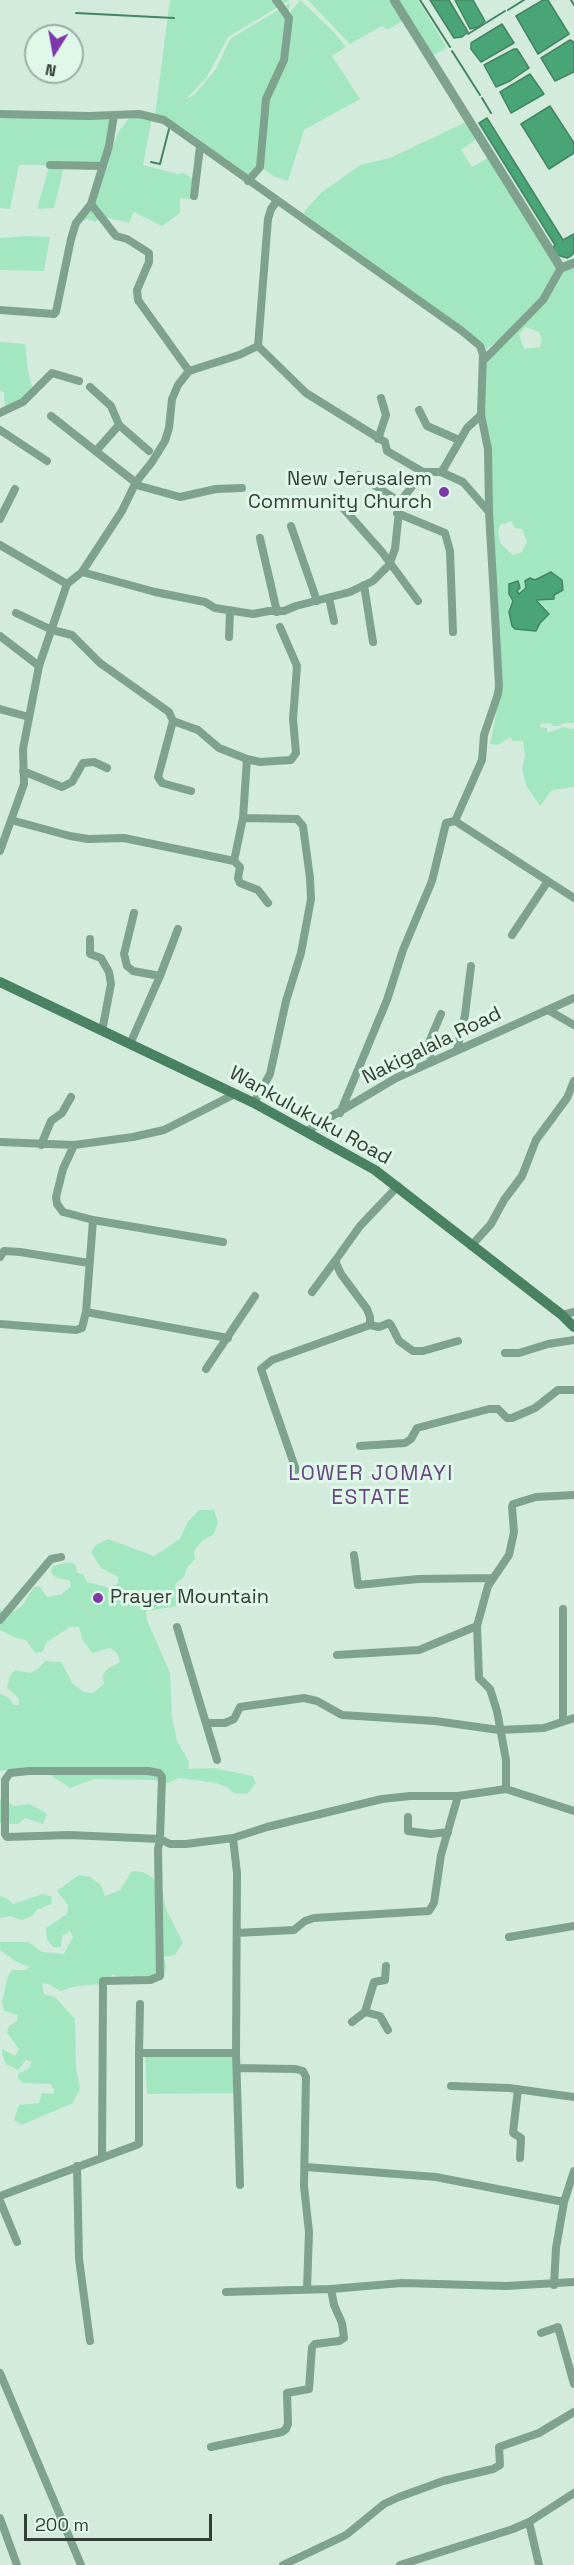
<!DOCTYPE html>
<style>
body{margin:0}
#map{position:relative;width:574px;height:2565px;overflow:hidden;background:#d3ebdc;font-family:"Space Grotesk",sans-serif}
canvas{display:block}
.north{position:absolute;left:24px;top:24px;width:60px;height:60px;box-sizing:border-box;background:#e0f8ea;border:2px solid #9baea3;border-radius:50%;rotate:191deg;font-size:16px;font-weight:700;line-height:24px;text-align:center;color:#343e38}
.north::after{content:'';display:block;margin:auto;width:21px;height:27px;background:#7e38ab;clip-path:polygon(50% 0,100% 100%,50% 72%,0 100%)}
.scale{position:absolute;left:24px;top:2514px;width:188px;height:27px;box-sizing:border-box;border:3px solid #343e38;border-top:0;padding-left:8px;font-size:18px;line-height:21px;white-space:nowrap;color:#343e38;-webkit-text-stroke:4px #e0f8ea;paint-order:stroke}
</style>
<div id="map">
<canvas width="574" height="2565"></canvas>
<div class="north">N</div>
<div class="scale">200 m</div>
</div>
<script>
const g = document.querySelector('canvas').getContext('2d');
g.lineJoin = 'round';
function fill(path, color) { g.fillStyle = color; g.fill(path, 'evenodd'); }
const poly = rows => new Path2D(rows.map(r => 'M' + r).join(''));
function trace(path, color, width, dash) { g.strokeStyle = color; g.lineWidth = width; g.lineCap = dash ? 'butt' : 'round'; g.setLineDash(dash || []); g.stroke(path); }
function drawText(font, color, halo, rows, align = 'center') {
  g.font = font + ' "Space Grotesk",sans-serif'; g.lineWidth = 6; g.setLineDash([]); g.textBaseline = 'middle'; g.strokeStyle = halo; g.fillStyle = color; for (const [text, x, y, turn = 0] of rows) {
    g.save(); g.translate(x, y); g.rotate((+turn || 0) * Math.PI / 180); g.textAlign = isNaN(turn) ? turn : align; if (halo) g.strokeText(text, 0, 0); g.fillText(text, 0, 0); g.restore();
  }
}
fill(poly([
 [170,0,290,0,228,37,207,77,186,99,194,95,216,69,230,39,290,3,282,59,264,99,257,163,248,175,240,174,155,115],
 [300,0,332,30,346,47,332,56,360,99,304,130,288,181,275,177,262,168,267,98,289,37,291,11],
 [308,0,390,0,403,21,387,30,382,26,350,44],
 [395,0,418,0,447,48,432,56],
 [136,116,152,118,143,165,178,174,184,173,197,182,196,200,180,198,180,213,162,226,134,212,129,223,100,216,96,222,87,219,85,221,83,219,119,131,129,118],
 [0,118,112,118,114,125,100,165,19,165,10,209,0,208],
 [466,122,477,139,461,150,472,167,488,158,558,269,545,296,515,327,487,349,456,323,303,213,321,193,360,165,390,158],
 [49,167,64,167,54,208,37,209],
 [26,236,50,237,44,271,0,270,0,238],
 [574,266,574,723,564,723,559,726,553,726,550,723,540,724,540,727,547,728,547,733,563,727,574,729,574,787,552,790,540,806,526,785,522,768,525,756,523,741,513,741,510,737,498,745,490,744,503,681,494,584,484,414,485,366,561,273],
 [525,327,539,332,542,340,540,347,524,349,519,334],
 [511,521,515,528,522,529,527,541,522,552,513,555,500,543,498,532,500,525],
 [561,580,563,590,554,595,554,599,535,599,546,608,549,614,540,623,511,611,513,601,509,594,516,591,519,595,526,588],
 [0,342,25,344,28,371,33,390,25,398,5,409,4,393,0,390],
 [199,1510,214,1510,218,1522,214,1534,202,1541,194,1551,195,1559,187,1567,184,1577,175,1584,178,1606,146,1611,147,1620,170,1673,172,1718,177,1741,189,1762,188,1769,214,1768,253,1776,256,1783,247,1794,234,1793,227,1787,216,1783,179,1778,168,1783,153,1780,94,1779,70,1788,46,1772,28,1767,0,1771,0,1694,9,1698,14,1705,19,1705,19,1699,7,1687,10,1676,15,1670,30,1673,39,1668,45,1661,61,1662,73,1684,84,1692,93,1693,104,1684,103,1675,107,1669,120,1662,117,1653,110,1648,92,1653,82,1639,79,1627,70,1627,47,1642,42,1652,35,1653,26,1640,16,1638,0,1630,0,1609,3,1612,15,1611,22,1606,34,1587,40,1587,47,1597,62,1594,71,1586,69,1580,57,1578,51,1573,52,1566,69,1562,76,1565,77,1573,83,1574,87,1582,110,1588,118,1583,118,1577,101,1568,91,1552,96,1545,108,1539,154,1556,180,1539,187,1523],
 [0,1799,14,1806,30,1804,47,1814,43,1824,25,1818,18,1824,0,1823],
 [132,1871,143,1872,154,1879,162,1890,166,1909,183,1943,175,1955,164,1957,166,1965,164,1978,152,1984,138,1982,133,1975,120,1979,113,1974,104,1984,77,1986,60,1991,49,1984,42,1983,44,1994,55,1997,75,2019,76,2067,80,2089,73,2103,22,2125,14,2120,19,2105,39,2103,42,2093,54,2094,54,2089,50,2084,23,2083,18,2078,18,2074,29,2068,32,2062,26,2060,18,2070,6,2064,2,2054,2,2049,15,2056,19,2049,7,2033,9,2026,17,2021,18,2015,4,2011,2,2002,8,1976,12,1970,26,1970,29,1967,17,1962,0,1950,0,1942,28,1942,42,1952,64,1954,73,1937,70,1931,62,1936,61,1947,53,1947,47,1939,46,1928,67,1914,68,1905,57,1891,79,1875,90,1877,101,1885,105,1896,120,1890],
 [43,1894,52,1897,51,1904,37,1910,32,1916,22,1920,10,1916,0,1918,0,1896,8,1899,13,1904],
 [145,2056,234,2056,235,2093,147,2094]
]), '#a3e7c1');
const water = poly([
 [430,0,449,0,468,32,462,37,454,38,430,0],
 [455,0,473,0,485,21,478,27,470,29,455,0],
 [543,0,548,0,569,34,538,54,516,16,543,0],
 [502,24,514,43,481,62,471,49,471,43,502,24],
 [570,40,574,42,574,72,555,81,541,58,570,40],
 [514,49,517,49,529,68,510,81,496,87,484,65,514,49],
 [530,74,544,94,511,113,500,92,530,74],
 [550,106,574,143,574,153,549,169,521,124,550,106],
 [487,118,563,240,574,234,574,253,571,256,567,258,557,255,553,247,555,245,479,123,487,118],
 [551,572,562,580,563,590,554,595,554,599,536,600,549,614,540,623,536,631,515,629,512,626,509,612,513,601,509,594,509,584,518,581,520,588,517,591,519,594,526,588,525,581,530,578,535,580,551,572]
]);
fill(water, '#49a476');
trace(water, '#438563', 1.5);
trace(poly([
 [420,0,450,47],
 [571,0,574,5],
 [508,10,524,0],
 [76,13,174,18],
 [468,34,505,11],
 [452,51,480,95],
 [482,98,491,113],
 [151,162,160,164,169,129]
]), '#438563', 2);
trace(poly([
 [0,114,89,116,139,114,164,120,462,331,480,346,483,354,481,415,488,449,489,512,499,685,498,694,484,735,482,760,455,821,446,823,432,881,403,950,387,1000,340,1113],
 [50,165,103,166],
 [248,181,260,167,266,99,284,60,289,18,276,0],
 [194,196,200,147],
 [277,201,271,209,268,219,258,346,306,393,385,442,387,451,423,472],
 [91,204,116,236,127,239,149,253,149,262,137,290,138,300,189,371],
 [0,310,54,314,56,312,71,239,76,223,91,204,109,146,114,115],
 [484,360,543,300,561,268],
 [90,387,111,406,119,425,96,451],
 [419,410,427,426,459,440],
 [0,413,23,402,52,373,79,381],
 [51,416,140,486,180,497,216,489,242,488],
 [119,425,149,451],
 [0,430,47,461],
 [378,439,386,415,381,398],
 [441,472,463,482,489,512],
 [359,475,400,502],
 [336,500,382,552,418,601],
 [397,513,445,533,450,551,453,632],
 [0,519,15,489],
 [291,526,317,601],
 [260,538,277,612],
 [0,545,67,584],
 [82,572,155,592,205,602,215,608,253,614,269,611,284,611,296,606,350,592,373,581,389,565,395,549,400,502,423,472,441,472,444,468,467,428,481,415],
 [364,585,373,642],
 [329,598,334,621],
 [16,613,52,630,72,635,100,663,169,712,173,721],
 [0,636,39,666],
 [229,637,230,611],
 [0,709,29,717],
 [247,759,260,762,291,760,296,753,293,719,297,666,280,627],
 [23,771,62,787,72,782,83,763,94,762,107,768],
 [191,791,162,783,158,777,173,721,198,730,219,748,247,759,243,818,234,861],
 [243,818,297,819,303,826,310,878,311,899,301,953,286,1001,270,1074,254,1103],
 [11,820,70,836,88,839,124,838,234,861,240,867,238,878,240,883,258,890,268,903],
 [455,821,574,898],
 [0,851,24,784,23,749,39,666,67,584,82,572,122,511,136,482,152,462,165,441,169,428,172,399,178,385,189,371,239,355,258,346],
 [134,913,124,954,127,966,133,971,160,976],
 [512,935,548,881],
 [90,939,90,954,101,958,109,972,111,984,102,1031],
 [548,1010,574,1025],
 [130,1044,160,976,178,929],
 [457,1050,465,1015,471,966],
 [434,1061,423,1049,427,1047,441,1014],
 [307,1131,396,1078,574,998],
 [0,1142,74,1145,133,1137,164,1130,235,1094],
 [41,1145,51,1121,62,1113,71,1097],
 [74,1145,63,1169,56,1197,57,1204,63,1212,93,1220,223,1242],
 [471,1246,491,1224,504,1200,522,1176,536,1140,567,1098,574,1081],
 [0,1257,4,1251,20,1252,89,1263],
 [312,1292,335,1261],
 [86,1312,228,1338],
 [562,1315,574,1312],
 [0,1324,76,1330,82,1328,86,1312,93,1220],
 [370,1325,379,1327,389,1323,391,1325,399,1341,413,1351,423,1351,458,1341],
 [505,1353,519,1353,548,1344,574,1340],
 [206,1369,255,1296],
 [360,1446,405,1443,411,1439,417,1428,489,1409,498,1409,507,1418,512,1418,535,1408,558,1390,574,1390],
 [296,1470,261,1369,272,1360,370,1325,370,1317,367,1309,341,1274,335,1261,360,1226,398,1186],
 [354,1555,358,1585,418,1579,493,1578],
 [0,1620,51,1559,61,1557],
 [477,1626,479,1678,490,1689,497,1711,506,1760,506,1789],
 [177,1627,217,1760],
 [337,1655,419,1650,477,1626,488,1586,509,1555,514,1532,512,1507,513,1504,536,1497,574,1495],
 [563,1720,563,1609],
 [206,1723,225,1723,234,1719,240,1707,304,1698,317,1701,342,1715,435,1721,499,1730,544,1728,574,1718],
 [29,1771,148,1771,159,1773,162,1777,160,1839,69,1835,7,1837,5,1834,5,1780,10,1773,29,1771],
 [408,1817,408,1831,431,1834,448,1832],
 [233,1838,237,1873,236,2053,240,2185],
 [237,1933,294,1930,305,1921,314,1918,429,1911,434,1903,441,1855,458,1796],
 [509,1937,574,1926],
 [365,2012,380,2016,388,2030],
 [352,2022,365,2012,374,1982,385,1980,386,1966],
 [139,2053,140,2004],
 [238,2068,296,2069,303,2071,306,2077,304,2186,309,2232,307,2289],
 [451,2086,509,2088,574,2097],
 [518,2089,513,2133,521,2138,520,2158],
 [102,2156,103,1981,150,1980,160,1976,158,1849,160,1839,170,1844,186,1844,233,1838,267,1827,382,1799,410,1796,458,1796,506,1789,574,1811],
 [77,2166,79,2259,90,2341],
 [306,2167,436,2177,564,2202,574,2171],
 [0,2196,139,2144,139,2053,236,2053],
 [0,2201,17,2242],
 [554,2285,556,2248,564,2202],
 [226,2292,331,2289,402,2283,506,2286,574,2282],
 [541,2333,558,2327,574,2384],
 [0,2373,81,2565],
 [211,2447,282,2432,286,2429,288,2424,287,2393,309,2389,312,2347,315,2344,339,2341,344,2338,342,2323,334,2305,331,2289],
 [0,2518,17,2565],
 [529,2522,539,2565],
 [283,2565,346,2535,384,2504,399,2497,443,2481,493,2469,500,2465,499,2447,539,2433,574,2412],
 [400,2565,513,2529,529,2522,574,2493]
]), '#7ea28d', 8);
trace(poly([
 [394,0,561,268,574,263]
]), '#7ea28d', 9);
trace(poly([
 [0,982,254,1103,375,1170,562,1315,574,1327]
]), '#498163', 10);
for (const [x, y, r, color] of [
 [444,492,6,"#7e38ab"],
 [98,1598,6,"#7e38ab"]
]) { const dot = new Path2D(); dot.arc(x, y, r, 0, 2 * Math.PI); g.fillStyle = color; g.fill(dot); trace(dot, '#e0f8ea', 2); }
drawText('20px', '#343e38', '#e0f8ea', [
 ["New Jerusalem",432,480],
 ["Community Church",432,503],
 ["Prayer Mountain",110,1598,"left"]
], 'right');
drawText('20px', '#343e38', '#e0f8ea', [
 ["Nakigalala Road",432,1046,-26],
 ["Wankulukuku Road",310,1116,29]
]);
g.letterSpacing = '1.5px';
drawText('21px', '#674580', '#e0f8ea', [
 ["LOWER JOMAYI",371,1474],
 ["ESTATE",371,1498]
]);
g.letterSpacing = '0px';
</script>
